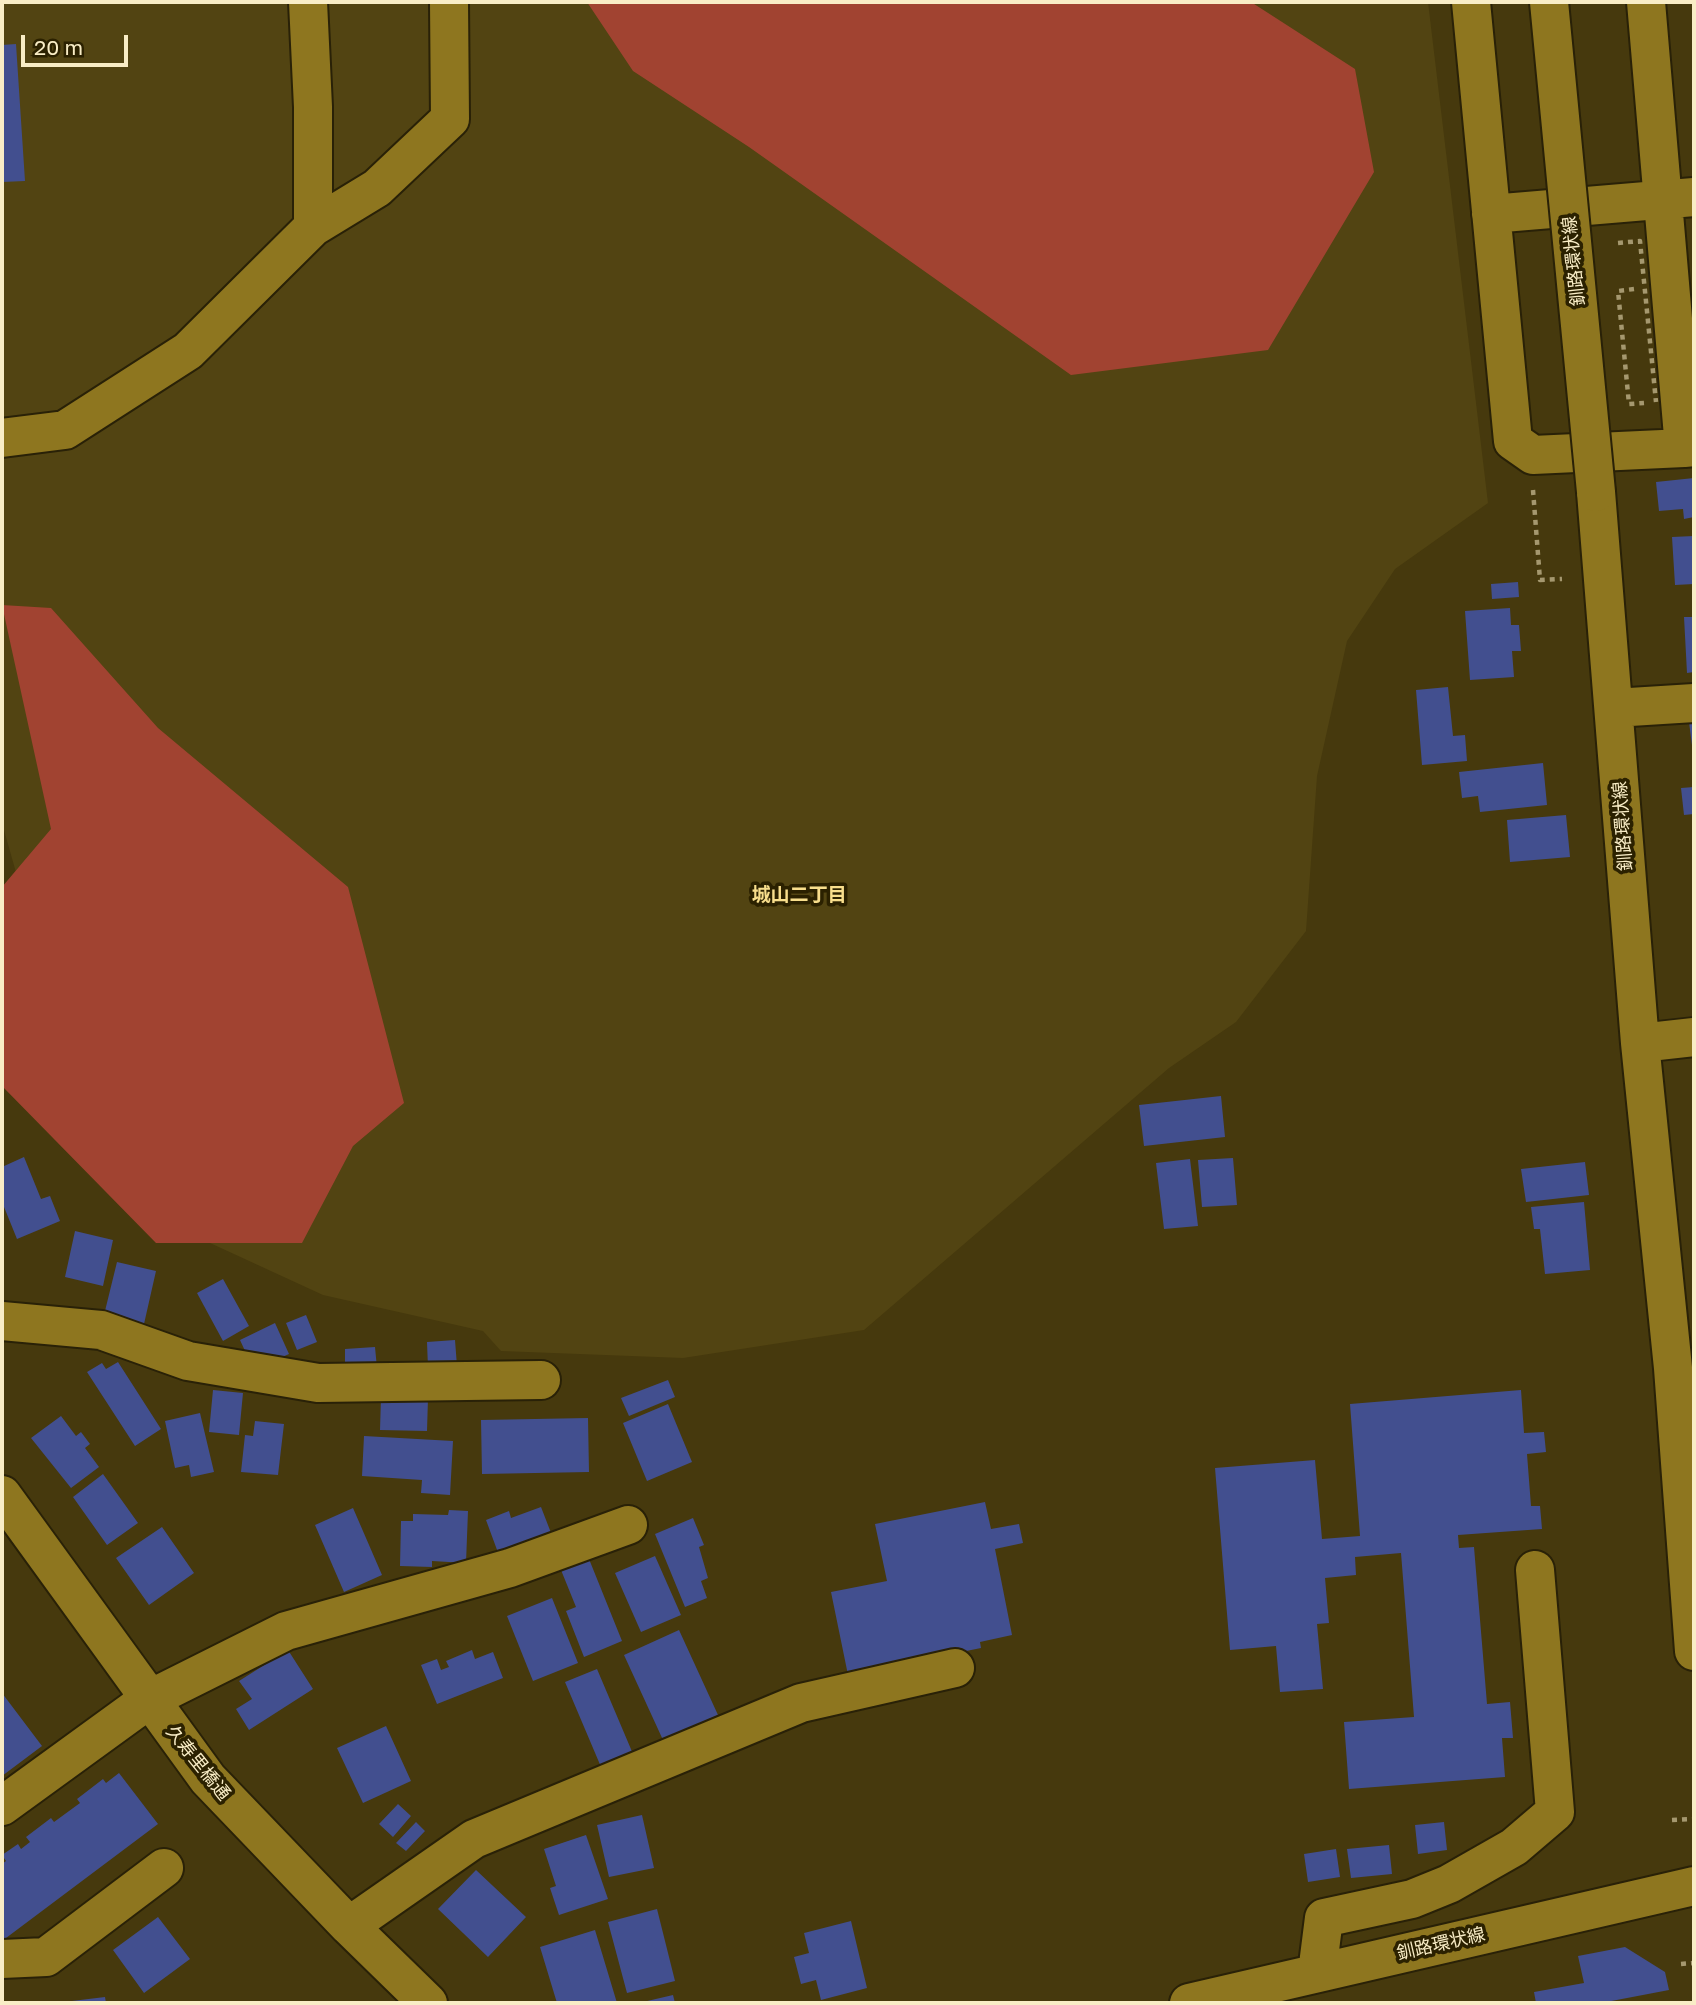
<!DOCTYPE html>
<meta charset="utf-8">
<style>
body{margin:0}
#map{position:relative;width:1696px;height:2005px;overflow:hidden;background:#46390d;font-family:"Golos Text",sans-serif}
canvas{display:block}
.frame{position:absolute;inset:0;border:4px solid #f9edc6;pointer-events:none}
.scale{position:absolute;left:21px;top:35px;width:107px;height:32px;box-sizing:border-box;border:4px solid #f9edc6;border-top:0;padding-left:9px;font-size:21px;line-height:24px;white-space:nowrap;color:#f9edc6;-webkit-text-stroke:5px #2b2100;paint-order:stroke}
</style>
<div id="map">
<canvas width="1696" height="2005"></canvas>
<div class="frame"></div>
<div class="scale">20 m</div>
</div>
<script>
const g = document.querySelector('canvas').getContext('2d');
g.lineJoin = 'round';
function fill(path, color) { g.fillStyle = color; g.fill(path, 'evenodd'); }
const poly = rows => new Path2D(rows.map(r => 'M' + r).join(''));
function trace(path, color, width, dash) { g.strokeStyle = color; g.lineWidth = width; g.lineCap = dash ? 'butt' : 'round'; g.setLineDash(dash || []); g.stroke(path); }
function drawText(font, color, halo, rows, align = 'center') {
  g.font = font + ' "Golos Text","Noto Sans JP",sans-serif'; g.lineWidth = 7; g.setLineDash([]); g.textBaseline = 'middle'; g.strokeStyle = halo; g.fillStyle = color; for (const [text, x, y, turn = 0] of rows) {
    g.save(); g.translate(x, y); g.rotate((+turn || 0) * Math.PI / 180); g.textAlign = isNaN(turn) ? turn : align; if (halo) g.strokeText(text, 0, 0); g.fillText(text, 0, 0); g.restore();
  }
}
fill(poly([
 [2,2,1428,2,1488,503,1395,569,1347,641,1317,776,1306,931,1236,1022,1169,1068,864,1330,683,1358,501,1351,483,1331,323,1295,121,1202,74,1077,2,823]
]), '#524412');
fill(poly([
 [587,2,1251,2,1355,69,1374,172,1268,350,1071,375,749,147,633,71],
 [2,605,51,608,158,728,348,887,404,1103,353,1146,302,1243,156,1243,2,1086,2,887,51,829]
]), '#a14331');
fill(poly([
 [16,44,25,181,2,182,2,45],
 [1694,478,1694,517,1684,519,1683,509,1659,511,1656,482],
 [1694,536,1694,584,1675,585,1672,537],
 [1518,582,1519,597,1492,599,1491,584],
 [1510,608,1511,625,1519,625,1521,651,1512,651,1514,677,1470,680,1465,611],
 [1684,617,1694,617,1694,672,1687,673],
 [1448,687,1453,736,1465,735,1467,761,1422,765,1416,690],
 [1694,721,1694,752,1693,753,1689,722],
 [1543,763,1547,805,1480,812,1478,796,1462,798,1459,772],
 [1694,787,1694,814,1684,815,1681,788],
 [1566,815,1570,857,1510,862,1507,820],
 [1221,1096,1225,1137,1144,1146,1139,1105],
 [24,1157,41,1199,50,1196,60,1221,17,1239,2,1202,2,1167],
 [1233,1158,1237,1205,1202,1207,1198,1160],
 [1190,1159,1198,1226,1164,1229,1156,1163],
 [1585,1162,1589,1195,1526,1202,1521,1169],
 [1584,1202,1590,1270,1545,1274,1540,1229,1534,1229,1531,1207],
 [75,1231,113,1240,103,1286,65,1277],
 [117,1262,156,1271,144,1324,104,1315],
 [223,1279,249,1326,223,1341,197,1293],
 [306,1315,317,1342,297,1350,286,1323],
 [275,1323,289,1354,264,1365,251,1364,240,1340],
 [455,1340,457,1366,428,1368,427,1342],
 [375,1347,377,1368,345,1370,345,1349],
 [118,1362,161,1429,135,1446,87,1372,102,1363,106,1369],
 [668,1380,675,1397,629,1416,621,1398],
 [213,1390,243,1393,239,1435,209,1432],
 [1521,1390,1524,1433,1544,1432,1546,1452,1527,1454,1531,1506,1540,1506,1542,1529,1458,1535,1459,1548,1474,1547,1487,1704,1510,1702,1513,1738,1502,1738,1505,1777,1349,1789,1344,1722,1414,1717,1401,1553,1355,1557,1356,1575,1325,1578,1329,1623,1317,1624,1323,1689,1280,1692,1276,1646,1230,1650,1215,1468,1315,1460,1322,1539,1360,1536,1350,1404],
 [381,1397,428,1398,427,1431,380,1430],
 [668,1404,692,1462,647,1481,623,1423],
 [200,1413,214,1472,191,1477,189,1465,175,1468,165,1421],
 [61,1416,76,1436,81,1432,90,1444,85,1448,99,1467,71,1488,31,1438],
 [588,1418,589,1472,482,1474,481,1420],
 [255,1421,284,1424,278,1475,241,1472,245,1435,253,1436],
 [364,1436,453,1441,450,1495,421,1493,422,1480,362,1476],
 [103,1474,138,1523,107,1545,73,1497],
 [985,1502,991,1529,1019,1524,1023,1543,995,1549,1012,1635,980,1642,981,1648,848,1675,831,1592,887,1581,875,1524],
 [541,1507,553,1538,500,1558,486,1520,509,1511,511,1518],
 [353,1508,382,1575,344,1592,315,1525],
 [449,1510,468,1511,466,1563,432,1561,432,1567,400,1566,401,1521,413,1521,413,1514,448,1515],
 [693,1518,704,1545,699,1547,708,1578,701,1581,707,1598,685,1607,655,1534],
 [162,1527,194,1573,149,1605,116,1558],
 [655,1556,681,1615,641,1632,615,1573],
 [589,1559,622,1641,584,1657,566,1611,576,1607,561,1570],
 [552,1598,578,1663,533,1681,507,1616],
 [679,1630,718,1715,663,1740,624,1655],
 [288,1650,313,1689,249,1730,236,1709,252,1699,239,1681],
 [472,1650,475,1659,493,1652,503,1678,437,1704,421,1665,437,1659,441,1670,449,1667,446,1661],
 [597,1669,636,1761,604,1774,565,1682],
 [2,1693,42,1746,2,1776],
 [386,1726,411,1781,363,1803,337,1748],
 [119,1773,158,1824,2,1941,2,1864,6,1861,2,1855,18,1844,21,1849,30,1842,26,1837,51,1818,54,1822,80,1803,77,1799,103,1779,106,1783],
 [398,1804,411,1816,393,1837,379,1824],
 [642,1815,654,1868,609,1877,597,1825],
 [416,1822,425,1831,406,1851,396,1843],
 [1444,1822,1447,1850,1418,1854,1415,1825],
 [586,1835,608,1899,559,1915,550,1888,556,1886,544,1849],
 [1389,1845,1392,1874,1351,1878,1347,1849],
 [1336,1849,1340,1877,1308,1882,1304,1854],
 [476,1870,526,1917,488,1957,438,1909],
 [657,1909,675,1981,627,1993,608,1922],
 [158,1917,190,1959,144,1993,113,1950],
 [851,1921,867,1988,821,2000,816,1980,801,1984,794,1957,809,1953,804,1933],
 [595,1930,617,2003,557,2003,540,1947],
 [1625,1947,1665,1972,1669,1990,1601,2003,1536,2003,1534,1992,1584,1983,1578,1956],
 [673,1995,675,2003,643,2003,643,2002],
 [105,1997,106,2003,72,2003,72,2001]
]), '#424f8f');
const minor = poly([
 [1471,2,1513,441,1533,455,1684,448],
 [1646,2,1684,448,1694,447],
 [1491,214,1694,197],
 [313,227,377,188,450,119,449,2],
 [2,438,65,430,188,351,313,227,313,107,308,2],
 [1596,492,1640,1043,1673,1368,1694,1651],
 [1614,708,1694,703],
 [1640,1043,1694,1037],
 [2,1321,101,1330,188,1361,318,1383,541,1380],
 [2,1495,208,1779,349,1926,428,2003],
 [2,1806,148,1700,286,1631,510,1568,628,1525],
 [349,1926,474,1839,801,1703,955,1668],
 [2,1959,46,1957,164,1868],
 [1317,1973,1324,1918,1412,1899,1449,1884,1514,1847,1555,1812,1535,1570],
 [1189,2003,1694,1886]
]);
trace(minor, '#292107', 42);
trace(poly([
 [1634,289,1618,291,1629,404,1644,403],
 [1533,490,1540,580,1562,579],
 [1672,1820,1694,1819],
 [1681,1964,1694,1963]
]), '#a5986f', 4.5, [5, 5]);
trace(minor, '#8e761f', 38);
const minorBridge = poly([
 [1549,2,1596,492]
]);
trace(minorBridge, '#292107', 42, []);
trace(poly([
 [1618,243,1640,241,1656,402]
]), '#a5986f', 4.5, [5, 5]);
trace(minorBridge, '#8e761f', 38);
drawText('18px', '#f9edc6', '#2b2100', [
 ["釧路環状線",1574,261,-96],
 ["釧路環状線",1623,826,-94],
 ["久寿里橋通",198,1763,51],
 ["釧路環状線",1441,1944,-13]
]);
drawText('bold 19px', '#f8de8c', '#2b2100', [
 ["城山二丁目",799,895]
]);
</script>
